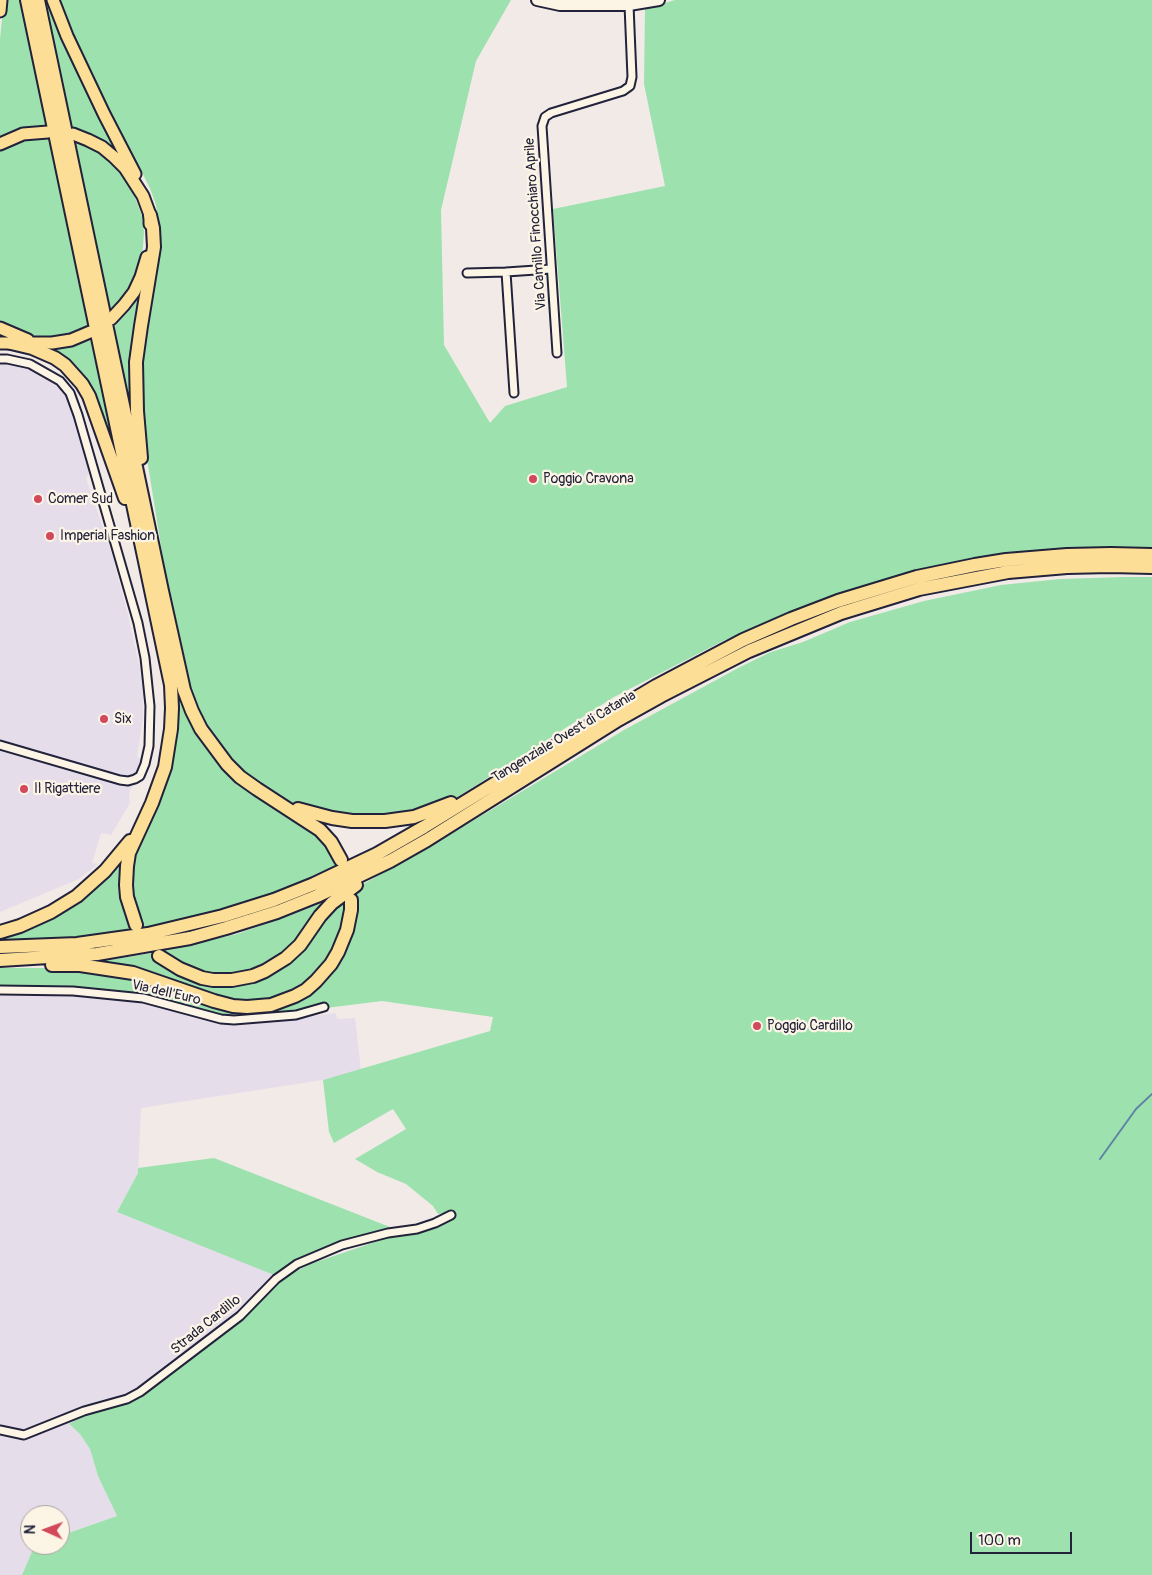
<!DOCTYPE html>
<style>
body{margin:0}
#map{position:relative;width:1152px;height:1575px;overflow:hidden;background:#f2eae7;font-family:Pangolin,sans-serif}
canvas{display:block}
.north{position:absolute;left:20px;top:1505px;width:50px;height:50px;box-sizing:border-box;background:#fcf5e5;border:1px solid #a5a1a1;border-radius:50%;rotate:272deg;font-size:14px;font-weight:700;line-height:20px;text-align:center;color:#22223b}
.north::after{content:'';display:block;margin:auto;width:18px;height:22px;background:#d1495b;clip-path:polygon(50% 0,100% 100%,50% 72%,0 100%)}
.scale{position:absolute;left:970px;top:1532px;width:102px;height:22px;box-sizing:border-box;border:2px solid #22223b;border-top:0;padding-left:6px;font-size:15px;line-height:18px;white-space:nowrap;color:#22223b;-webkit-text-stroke:4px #fcf5e5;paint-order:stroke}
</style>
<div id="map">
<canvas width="1152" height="1575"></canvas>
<div class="north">N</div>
<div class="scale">100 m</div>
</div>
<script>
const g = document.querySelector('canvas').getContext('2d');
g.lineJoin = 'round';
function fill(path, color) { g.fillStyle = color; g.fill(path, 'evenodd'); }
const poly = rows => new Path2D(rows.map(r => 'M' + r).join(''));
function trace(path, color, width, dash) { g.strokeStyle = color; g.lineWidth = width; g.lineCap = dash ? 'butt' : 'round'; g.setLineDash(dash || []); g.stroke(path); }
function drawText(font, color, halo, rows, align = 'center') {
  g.font = font + ' Pangolin,sans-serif'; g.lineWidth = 4.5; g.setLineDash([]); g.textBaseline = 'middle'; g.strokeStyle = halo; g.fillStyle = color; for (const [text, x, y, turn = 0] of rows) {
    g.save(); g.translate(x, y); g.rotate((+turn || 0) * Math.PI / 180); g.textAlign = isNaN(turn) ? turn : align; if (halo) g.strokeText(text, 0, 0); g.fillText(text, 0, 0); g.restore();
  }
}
fill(poly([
 [0,363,24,366,44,374,57,383,65,392,71,409,89,473,86,478,111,551,128,615,139,664,143,693,143,718,137,757,143,760,129,794,130,803,111,835,101,833,92,863,98,864,79,879,0,912],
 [74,995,144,1002,232,1026,336,1013,337,1019,355,1018,361,1070,323,1080,141,1108,138,1173,117,1212,283,1278,234,1326,195,1356,142,1395,69,1425,80,1434,90,1449,98,1476,117,1516,60,1536,60,1515,30,1515,30,1545,37,1545,22,1575,0,1575,0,996]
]), '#e6ddea');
fill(poly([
 [4,0,22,0,48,126,23,130,0,138,0,39],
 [42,0,49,0,82,81,97,113,118,148,115,151,101,141,70,128],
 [57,0,511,0,476,61,441,210,444,345,490,423,505,406,567,387,553,209,665,186,644,84,645,9,675,0,1152,0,1152,548,1126,547,1063,549,1017,552,970,559,926,568,876,582,822,599,723,641,614,697,456,798,437,806,378,819,309,810,287,801,267,790,250,778,233,762,205,726,194,705,187,683,169,596,140,415,141,368,155,274,159,255,160,236,156,205,151,191,142,172,104,106],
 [50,137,91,326,76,333,46,338,22,334,0,323,0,149,11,143,26,139],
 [73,141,94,150,106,159,117,169,127,181,134,195,142,216,144,232,143,247,139,269,129,290,109,313],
 [138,296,142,299,135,433,113,328,133,306],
 [93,340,119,463,91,394,47,348,63,347],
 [1123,577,1152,577,1152,1575,22,1575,35,1545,60,1545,60,1536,117,1516,98,1476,90,1449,80,1434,69,1424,87,1414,129,1401,142,1395,195,1356,234,1326,283,1278,310,1264,384,1239,436,1227,444,1213,438,1214,433,1206,406,1184,377,1172,355,1159,406,1129,393,1109,334,1143,329,1132,323,1080,490,1031,493,1017,382,1001,326,1008,325,1004,280,1014,275,1012,237,1017,226,1016,147,995,75,988,0,987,0,968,64,968,120,974,136,977,229,1009,237,1011,259,1010,279,1007,296,999,312,989,325,979,335,965,345,948,352,930,355,914,355,897,346,903,343,923,340,936,332,954,321,969,313,979,296,991,268,1002,240,1004,225,1002,134,970,89,963,159,952,237,934,291,915,333,897,321,910,298,943,289,952,278,961,267,968,253,973,228,977,204,975,180,966,164,954,155,956,166,966,178,973,202,982,216,983,239,982,265,975,277,969,293,956,302,947,327,914,351,891,446,837,624,730,740,667,771,652,803,642,850,622,924,601,1001,585,1060,579],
 [177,684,204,742,321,836,339,866,265,896,225,909,168,924,59,939,0,941,0,937,13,932,125,855,128,879,140,838,153,818,159,804,172,760],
 [214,1158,390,1227,342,1241,315,1251,294,1261,274,1275,117,1212,138,1173,138,1168]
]), '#9de2ae');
trace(poly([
 [1100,1159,1136,1109,1152,1094]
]), '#5f84a3', 2);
const street = poly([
 [467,273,506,272],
 [557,353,542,126,545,117,551,113,623,91,630,86,632,77,629,5],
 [0,359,7,359,30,364,60,381,70,393,78,415,138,623,145,658,150,706,149,746,145,764,140,776,135,779,128,781,120,780,0,745],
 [514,393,506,272,551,269],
 [0,990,73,991,143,998,221,1019,234,1020,296,1015,324,1007],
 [0,1430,24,1435,84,1411,127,1399,140,1392,240,1316,276,1279,297,1264,342,1245,388,1233,417,1229,435,1223,451,1215]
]);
const secondary = poly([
 [537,0,560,5,629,5,659,0]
]);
const primary = poly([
 [53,0,67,36,104,114,135,174],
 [0,11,1,0],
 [73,134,88,140,102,147,114,157,125,168,143,196,150,215,150,224],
 [0,144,23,134,48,132],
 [111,319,124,305,134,292,141,277,147,257],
 [0,328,28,340],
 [0,343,52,343,71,340,90,332]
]);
const highway = poly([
 [27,0,171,685,172,708,171,729,165,767,152,803,129,853,127,866,126,885,127,897,136,925],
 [38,0,162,591,184,690,192,711,201,729,227,764,240,777,257,789,320,830,331,842,341,860],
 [11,343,32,348,55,358,65,365,82,384,89,396,125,498],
 [141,458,137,411,136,362,141,326,154,247,153,228,150,215],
 [298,809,332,818,352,821,385,821,414,817,451,803],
 [0,932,20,926,51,912,77,896,105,871,130,841],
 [0,947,77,944,148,934,223,916,274,900,314,884,377,854,424,827,572,736,656,686,743,640,791,619,838,601,917,577,975,565,1006,560,1067,555,1111,554,1152,555],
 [159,956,180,969,202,978,213,980,232,980,253,976,265,971,286,958,300,945,320,916,332,903,356,885],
 [0,960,97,954,190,938,226,928,277,912,317,896,390,861,427,840,618,720,661,696,749,651,841,613,919,589,1008,572,1067,567,1110,566,1152,567],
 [52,965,80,965,133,973,214,1001,233,1006,247,1007,271,1005,295,996,306,990,316,981,331,964,338,952,347,930,351,910,351,900]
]);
trace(street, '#22223b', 11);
trace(secondary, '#22223b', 14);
trace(primary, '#22223b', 15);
trace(highway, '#22223b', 16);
trace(street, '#fcf5e5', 7);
trace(secondary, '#fcf5e5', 10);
trace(primary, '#fdde96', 11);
trace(highway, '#fdde96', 12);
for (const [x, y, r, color] of [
 [533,479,5,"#d1495b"],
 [38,499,5,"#d1495b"],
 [50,536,5,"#d1495b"],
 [104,719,5,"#d1495b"],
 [24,789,5,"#d1495b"],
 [757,1026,5,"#d1495b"]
]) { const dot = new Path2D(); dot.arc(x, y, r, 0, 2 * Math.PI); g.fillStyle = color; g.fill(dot); trace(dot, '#fcf5e5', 2); }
drawText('14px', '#22223b', '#fcf5e5', [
 ["Via Camillo Finocchiaro Aprile",536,224,-94],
 ["Tangenziale Ovest di Catania",564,737,-31],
 ["Via dell'Euro",166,993,13],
 ["Strada Cardillo",206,1325,-39]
]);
drawText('14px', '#22223b', '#fcf5e5', [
 ["Poggio Cravona",543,479],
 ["Comer Sud",48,499],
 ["Imperial Fashion",60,536],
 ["Six",114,719],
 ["Il Rigattiere",34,789],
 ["Poggio Cardillo",767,1026]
], 'left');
</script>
